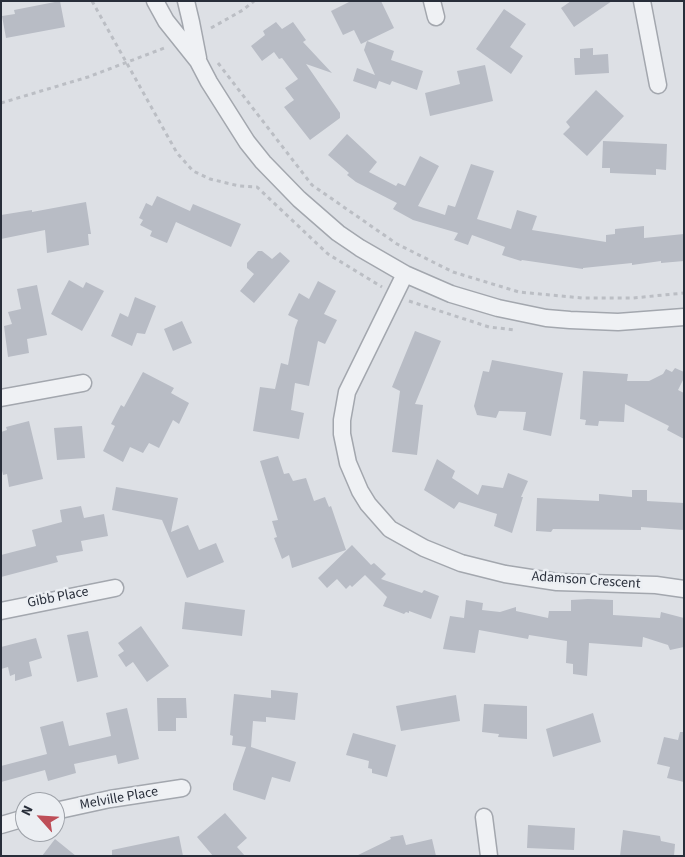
<!DOCTYPE html>
<style>
body{margin:0}
#map{position:relative;width:685px;height:857px;overflow:hidden;background:#dde0e5;font-family:"Source Sans 3",sans-serif}
canvas{display:block}
.frame{position:absolute;inset:0;border:2px solid #282e3a;pointer-events:none}
.north{position:absolute;left:15px;top:792px;width:50px;height:50px;box-sizing:border-box;background:#eceff3;border:1px solid #9ea2a9;border-radius:50%;rotate:296deg;font-size:14px;font-weight:700;line-height:20px;text-align:center;color:#282e3a}
.north::after{content:'';display:block;margin:auto;width:18px;height:22px;background:#be4e58;clip-path:polygon(50% 0,100% 100%,50% 72%,0 100%)}
</style>
<div id="map">
<canvas width="685" height="857"></canvas>
<div class="frame"></div>
<div class="north">N</div>
</div>
<script>
const g = document.querySelector('canvas').getContext('2d');
g.lineJoin = 'round';
function fill(path, color) { g.fillStyle = color; g.fill(path, 'evenodd'); }
const poly = rows => new Path2D(rows.map(r => 'M' + r).join(''));
function trace(path, color, width, dash) { g.strokeStyle = color; g.lineWidth = width; g.lineCap = dash ? 'butt' : 'round'; g.setLineDash(dash || []); g.stroke(path); }
function drawText(font, color, halo, rows, align = 'center') {
  g.font = font + ' "Source Sans 3",sans-serif'; g.lineWidth = 5; g.setLineDash([]); g.textBaseline = 'middle'; g.strokeStyle = halo; g.fillStyle = color; for (const [text, x, y, turn = 0] of rows) {
    g.save(); g.translate(x, y); g.rotate((+turn || 0) * Math.PI / 180); g.textAlign = isNaN(turn) ? turn : align; if (halo) g.strokeText(text, 0, 0); g.fillText(text, 0, 0); g.restore();
  }
}
fill(poly([
 [60,1,65,27,6,38,2,16,15,14,14,10],
 [351,1,381,1,394,28,367,41,394,51,391,60,423,71,417,90,392,81,390,85,379,81,376,89,353,81,357,68,375,75,364,50,367,41,361,44,354,30,343,35,331,11],
 [571,1,612,1,574,27,561,8],
 [504,9,526,24,510,47,523,56,511,74,476,49],
 [276,22,282,29,293,22,306,40,303,42,332,73,306,64,340,113,340,118,310,140,284,107,294,100,285,88,298,79,282,58,279,59,274,52,262,61,251,46,265,35,263,31],
 [593,48,593,55,608,54,609,73,575,75,574,58,580,58,580,49],
 [485,65,493,101,430,116,425,93,460,84,457,71],
 [596,90,624,116,587,156,563,134,570,127,566,122],
 [347,134,377,162,369,172,396,186,398,183,405,186,420,156,439,166,418,206,445,215,448,205,455,207,471,164,494,171,477,219,511,229,517,210,537,216,532,230,606,242,606,235,615,234,615,229,644,226,644,238,684,234,684,261,661,263,661,261,632,265,632,263,583,268,583,269,522,260,521,261,502,255,505,247,472,235,468,245,454,240,458,233,413,220,393,209,397,203,356,182,347,175,349,173,328,155],
 [603,141,667,144,666,170,656,169,656,175,610,173,610,168,602,168],
 [157,196,190,211,193,204,241,224,231,247,176,222,167,243,150,236,152,231,140,225,143,220,139,218,146,203,152,206],
 [86,202,91,234,88,234,89,245,47,253,45,230,1,239,1,215,32,210,32,212],
 [258,251,262,251,272,259,280,252,290,261,254,303,240,291,254,274,247,268,247,263],
 [69,280,83,288,86,282,104,291,82,331,51,314],
 [318,281,336,291,324,314,337,320,325,344,318,341,309,386,295,383,291,410,304,413,299,439,253,431,260,387,275,389,281,363,288,365,295,328,298,320,288,315,299,293,309,299],
 [37,285,47,335,27,339,29,353,8,357,4,326,12,324,8,312,21,309,17,289],
 [135,297,156,306,145,334,137,333,132,346,111,336,120,313,128,317],
 [182,321,192,343,173,351,164,329],
 [415,331,441,341,415,404,423,405,417,455,392,452,400,391,392,387],
 [492,360,563,373,551,436,523,430,526,412,499,411,496,418,477,415,474,406,483,371,489,372],
 [675,368,684,372,684,378,678,390,684,393,684,439,667,430,669,426,625,404,624,422,599,421,598,426,585,425,586,420,580,419,583,371,628,374,627,381,649,381,663,374,666,369,672,372],
 [143,372,174,388,171,393,189,403,179,424,173,420,159,448,149,443,143,453,130,447,123,462,103,451,115,426,111,424,121,405,124,407],
 [29,421,43,479,9,487,7,474,3,475,1,466,1,432,7,430,6,427],
 [82,426,85,458,57,460,54,428],
 [278,456,284,474,289,473,293,481,306,478,314,501,325,497,329,507,331,506,346,550,292,568,289,555,282,559,274,538,277,537,272,521,278,520,260,461],
 [437,459,455,471,452,478,478,495,482,485,503,488,508,473,528,481,521,497,523,497,512,533,494,526,497,514,459,502,454,509,424,490],
 [116,487,178,498,171,532,188,525,199,550,216,543,224,562,187,578,162,520,112,510],
 [632,490,647,490,647,501,684,503,684,530,641,527,641,530,553,529,551,532,536,531,537,498,599,501,599,494,632,497],
 [81,506,84,518,104,514,108,536,81,541,83,551,56,556,58,562,1,577,1,555,36,546,32,530,62,522,60,510],
 [352,545,371,565,374,563,386,574,381,579,422,593,424,590,439,596,431,619,409,611,409,613,406,612,404,614,383,606,387,597,365,575,352,587,350,585,346,589,337,579,327,588,318,578],
 [588,599,613,600,613,615,660,618,661,612,684,618,684,647,670,650,668,645,643,637,642,647,589,643,587,676,573,674,573,664,566,663,567,641,529,635,528,639,479,630,475,653,443,649,450,616,464,618,466,600,483,603,482,610,500,612,516,607,516,611,548,618,549,611,571,611,571,600],
 [185,602,245,610,242,636,182,629],
 [141,626,169,666,147,682,133,662,126,667,118,655,124,651,118,643],
 [88,631,98,677,77,682,67,635],
 [36,638,42,658,29,662,32,676,15,681,15,674,10,676,8,667,1,669,1,647],
 [271,690,298,693,295,720,266,717,266,722,253,721,251,747,296,762,290,782,272,777,265,800,233,790,233,784,246,747,232,745,233,736,230,735,234,694,271,698],
 [456,695,460,721,401,731,396,706],
 [157,698,186,698,187,718,176,718,176,731,158,731],
 [484,704,527,706,527,739,498,737,499,734,482,732],
 [127,708,139,759,118,764,116,755,74,764,76,773,48,781,45,770,1,782,1,766,47,754,40,727,63,721,69,746,111,736,106,713],
 [593,713,601,742,553,757,546,729],
 [680,732,684,732,684,782,667,778,670,767,657,764,664,737,678,740],
 [353,733,396,745,387,777,372,773,372,769,368,768,369,761,346,755],
 [225,813,247,838,237,847,245,856,213,856,197,837],
 [528,825,575,828,574,850,527,848],
 [623,830,660,836,661,841,675,844,674,856,620,856],
 [403,835,406,845,432,839,436,856,356,856,391,839,390,837],
 [179,836,183,856,112,856,112,850],
 [55,839,76,856,42,856]
]), '#b8bcc5');
const minor = poly([
 [155,1,166,21,198,61,209,82,247,142,263,162,299,199,338,233,360,248,405,274,451,294,498,308,546,318,570,320,618,322,684,317],
 [186,1,191,22,198,58],
 [432,1,436,17],
 [642,1,658,85],
 [405,274,347,392,342,420,342,434,348,463,360,491,368,504,390,529,424,548,461,563,505,574,557,582,656,585,684,589],
 [1,398,83,383],
 [1,611,115,588],
 [55,811,110,799,182,788],
 [484,817,489,856],
 [1,825,25,818]
]);
trace(minor, '#a3a7ae', 19);
trace(poly([
 [92,1,177,153,193,171,210,179,239,186,257,187,328,254,382,287],
 [211,28,243,10,254,1],
 [218,63,312,185,397,244,453,272,519,292,582,298,633,298,684,293],
 [1,103,88,77,167,47],
 [409,301,489,327,516,330]
]), '#bbbec4', 3, [4, 4]);
trace(minor, '#eff1f4', 16);
drawText('14px', '#282e3a', '#eceff3', [
 ["Adamson Crescent",586,581,4],
 ["Gibb Place",58,598,-11],
 ["Melville Place",119,799,-10]
]);
</script>
